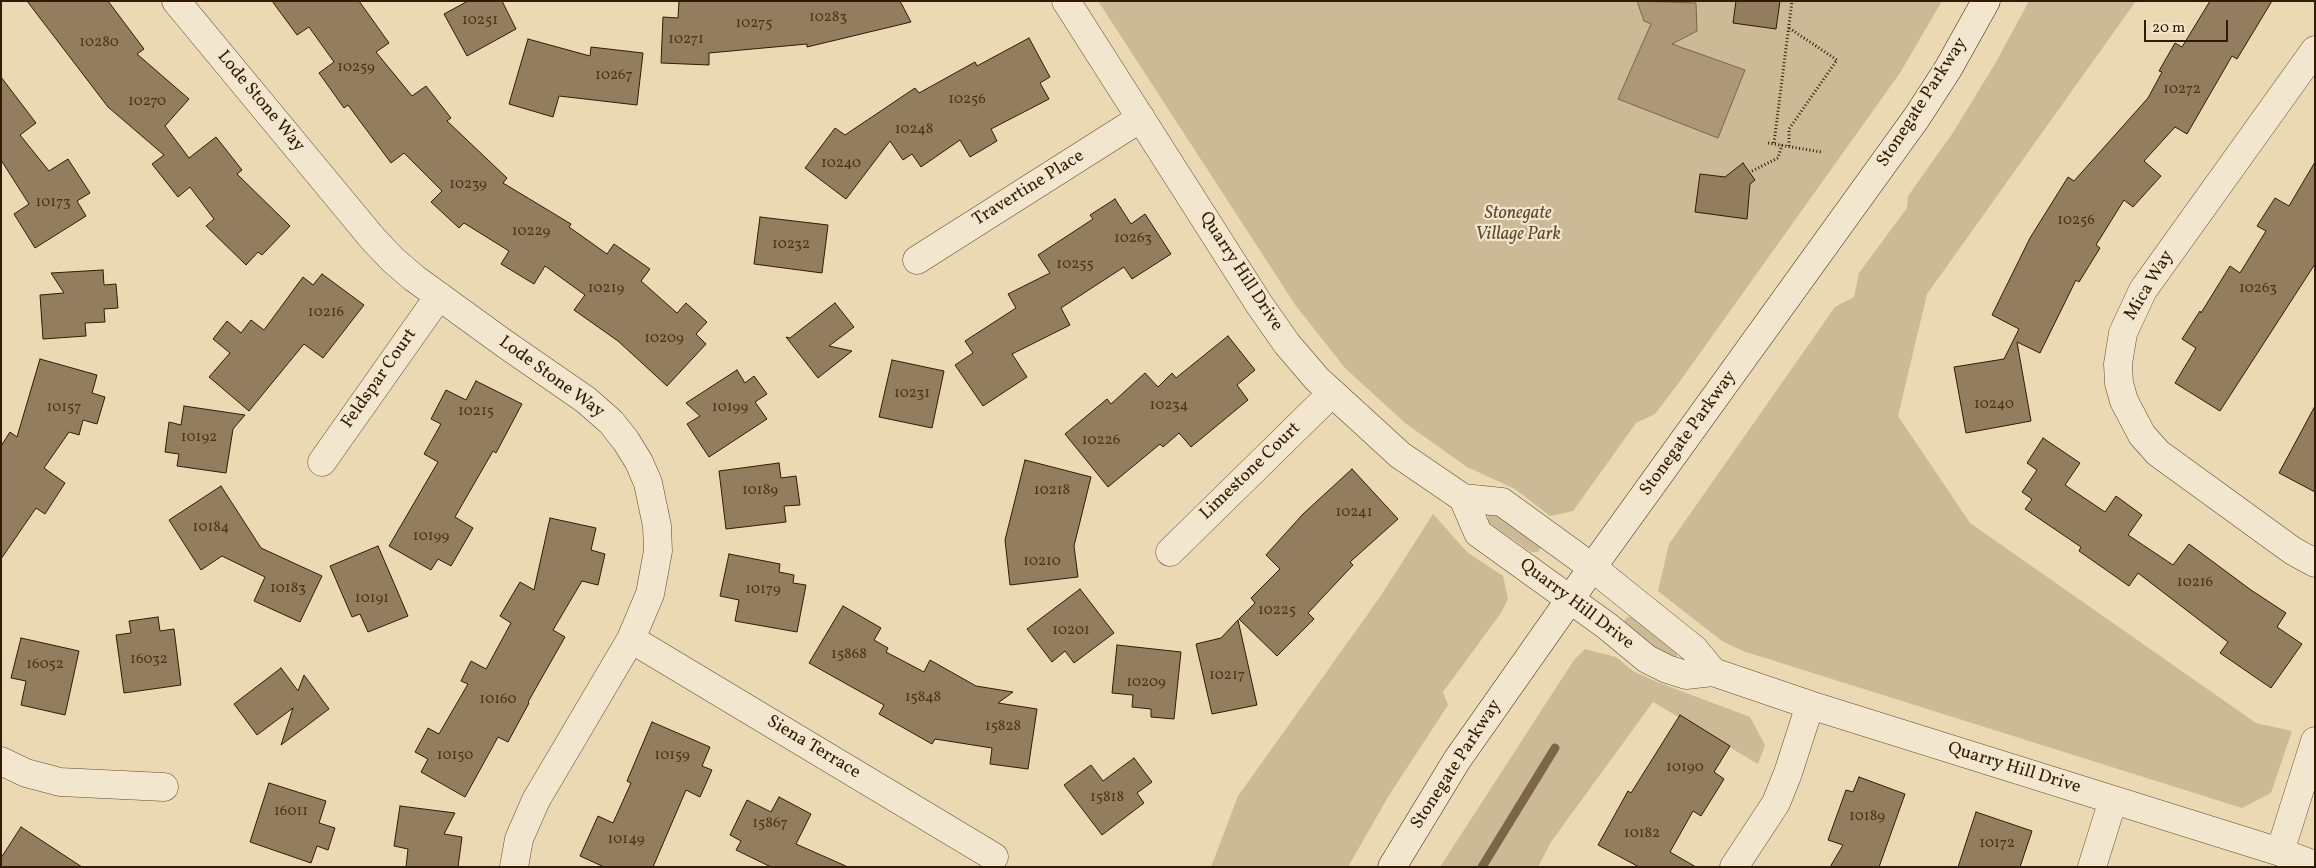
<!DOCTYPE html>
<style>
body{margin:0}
#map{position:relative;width:2316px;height:868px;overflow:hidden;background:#ebd9b4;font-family:Vollkorn,serif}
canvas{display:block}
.frame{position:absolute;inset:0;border:2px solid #321b01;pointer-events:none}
.scale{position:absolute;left:2144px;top:20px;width:84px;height:22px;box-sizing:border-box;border:2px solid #321b01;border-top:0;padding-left:6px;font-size:15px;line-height:18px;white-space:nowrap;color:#321b01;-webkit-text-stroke:4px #f2e6ce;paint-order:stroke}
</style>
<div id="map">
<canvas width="2316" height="868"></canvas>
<div class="frame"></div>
<div class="scale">20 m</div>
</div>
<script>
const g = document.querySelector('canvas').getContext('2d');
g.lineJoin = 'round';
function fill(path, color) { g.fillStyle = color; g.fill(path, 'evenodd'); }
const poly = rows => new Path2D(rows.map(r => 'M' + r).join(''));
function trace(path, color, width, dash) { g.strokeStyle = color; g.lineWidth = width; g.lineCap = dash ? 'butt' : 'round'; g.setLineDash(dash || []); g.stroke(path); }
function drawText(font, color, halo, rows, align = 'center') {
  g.font = font + ' Vollkorn,serif'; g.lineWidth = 4.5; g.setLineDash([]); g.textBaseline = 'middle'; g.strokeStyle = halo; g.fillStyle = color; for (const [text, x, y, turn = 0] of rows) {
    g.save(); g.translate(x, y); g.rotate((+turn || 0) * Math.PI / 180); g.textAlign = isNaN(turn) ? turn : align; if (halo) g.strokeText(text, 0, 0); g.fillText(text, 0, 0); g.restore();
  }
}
fill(poly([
 [1098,1,1942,1,1900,73,1678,384,1655,414,1636,423,1573,511,1550,516,1515,489,1467,467,1405,423,1345,368,1296,306],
 [2029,1,2136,1,1927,294,1898,416,1970,523,2256,723,2292,731,2271,793,2242,808,1743,651,1722,641,1658,591,1669,544,1835,307,1854,297,1859,273,1907,208,1908,196,1954,131,1996,62],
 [1492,509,1541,547,1538,552,1531,552,1488,522,1488,511],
 [1433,514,1467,552,1503,576,1508,599,1501,613,1443,692,1448,705,1388,797,1348,867,1211,867,1238,796,1380,597],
 [1627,617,1633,617,1678,652,1675,660,1671,661,1625,627,1624,621],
 [1585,649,1616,657,1633,671,1657,682,1750,717,1765,745,1758,764,1653,702,1551,842,1538,867,1440,867,1574,660]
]), '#ccb996');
const water = poly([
 [1637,1,1696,3,1697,31,1672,44,1745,70,1718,138,1618,99,1651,24,1644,21,1637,1]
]);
fill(water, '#ac9877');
trace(water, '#7b6648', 1);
trace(poly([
 [1482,867,1555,748]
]), '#7b6648', 9);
const building = poly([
 [27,1,108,1,144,49,137,54,189,99,165,126,189,158,216,137,242,170,237,174,290,226,262,255,258,252,246,265,206,226,214,219,190,187,178,197,152,164,164,155,108,107,27,1],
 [272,1,359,1,389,43,376,52,412,96,426,86,451,118,447,121,507,178,503,183,571,224,569,227,607,254,614,244,650,269,641,281,677,313,686,303,707,322,696,334,706,344,667,386,618,341,574,310,585,295,545,266,534,284,501,264,509,251,464,223,459,228,431,202,442,191,404,153,391,163,348,105,344,108,319,73,334,62,309,27,297,35,272,1],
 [468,1,502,1,516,29,467,56,444,14,468,1],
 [679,1,900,1,911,22,807,47,807,44,709,53,709,65,661,63,663,17,678,18,679,1],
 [1736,1,1780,1,1776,29,1733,23,1736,1],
 [2210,1,2272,1,2237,59,2232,56,2187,134,2175,127,2144,161,2161,176,2133,207,2124,200,2096,245,2100,248,2079,282,2076,280,2040,353,2017,342,2031,421,1966,433,1954,367,2004,359,2019,329,1992,315,2030,238,2068,177,2074,181,2148,98,2162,72,2159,71,2175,43,2182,47,2210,1],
 [1029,38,1050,77,1040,83,1049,99,991,129,997,141,970,157,960,140,921,167,912,154,903,160,890,141,846,199,805,168,835,128,845,135,915,88,919,93,975,62,977,66,1029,38],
 [528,39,590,56,591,47,643,53,637,105,559,96,553,117,509,104,528,39],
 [1,77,36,123,20,135,49,171,68,159,90,193,77,201,86,216,35,248,14,214,29,204,1,160,1,77],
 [2315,162,2315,264,2220,411,2175,383,2196,348,2182,339,2200,311,2201,313,2230,266,2240,273,2266,231,2257,226,2275,198,2289,206,2315,162],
 [1743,163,1755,180,1750,184,1747,219,1695,212,1700,174,1725,177,1743,163],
 [1115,199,1131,224,1145,214,1171,254,1132,279,1124,267,1061,308,1070,325,1012,354,1027,377,983,406,955,365,973,353,965,341,1016,308,1008,294,1050,273,1038,255,1093,219,1090,215,1115,199],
 [760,217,828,225,822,273,754,264,760,217],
 [103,270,104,285,116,284,118,308,104,309,105,322,85,323,86,336,43,339,40,295,64,293,51,273,103,270],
 [322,274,364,305,323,358,304,344,249,411,209,377,230,353,213,339,227,321,241,333,251,320,264,330,303,277,313,285,322,274],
 [835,303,854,327,829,346,852,351,818,378,786,337,790,338,835,303],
 [1228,336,1255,370,1237,385,1248,400,1191,447,1179,433,1163,447,1160,444,1108,487,1065,434,1107,399,1111,404,1145,373,1158,387,1172,373,1176,378,1228,336],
 [40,359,97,375,92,393,105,397,97,424,83,420,79,435,69,432,44,468,65,483,45,514,36,508,1,559,1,446,10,432,17,437,40,359],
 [892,360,944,371,932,428,879,417,892,360],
 [737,370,745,383,754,376,767,394,755,402,767,419,709,457,687,424,700,416,686,403,737,370],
 [476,381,522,404,496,453,493,451,455,517,473,528,451,566,438,559,431,570,389,546,438,462,424,454,441,424,431,419,446,390,466,400,476,381],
 [184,406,245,415,233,429,226,473,177,466,179,454,165,452,169,422,181,425,184,406],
 [2315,406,2315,492,2279,473,2315,406],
 [2043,438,2080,463,2065,485,2105,512,2116,496,2142,515,2128,535,2173,565,2189,544,2251,590,2286,613,2277,627,2302,644,2271,688,2220,653,2228,642,2138,573,2129,586,2079,551,2081,547,2025,509,2032,499,2022,492,2037,470,2027,463,2043,438],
 [1025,460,1091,477,1074,546,1078,577,1010,585,1005,540,1025,460],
 [779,463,781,478,796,476,800,505,784,506,786,522,726,529,719,471,779,463],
 [1352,469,1398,519,1350,562,1353,565,1308,613,1314,619,1277,656,1239,619,1255,603,1251,598,1280,569,1266,555,1303,514,1352,469],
 [221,486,261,548,322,576,300,622,254,601,265,577,222,556,201,570,169,520,221,486],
 [550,518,596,528,591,550,605,554,598,585,582,581,553,630,565,637,528,702,529,703,508,742,498,737,465,797,421,772,428,759,415,752,428,728,439,734,468,684,461,681,471,661,486,669,511,623,500,616,520,582,534,590,550,518],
 [378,546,408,616,368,632,360,614,352,617,330,566,378,546],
 [729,554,780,564,779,572,794,575,793,583,806,585,797,632,735,621,739,600,720,596,729,554],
 [1080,589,1114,633,1074,663,1065,651,1052,662,1027,629,1080,589],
 [843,606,881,628,874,640,888,648,886,652,924,672,930,660,976,686,1013,692,998,703,1037,709,1028,769,990,764,992,748,935,739,932,744,879,714,884,705,809,663,843,606],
 [158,617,160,631,174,629,181,685,124,693,116,635,131,633,129,621,158,617],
 [1238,620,1257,705,1212,714,1196,644,1221,638,1238,620],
 [21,638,79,651,65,715,21,705,26,681,11,678,21,638],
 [1117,645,1181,652,1174,719,1151,717,1151,709,1132,707,1133,695,1112,693,1117,645],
 [281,668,298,691,304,675,329,709,281,745,293,708,257,735,234,704,281,668],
 [1680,715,1730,746,1714,772,1724,779,1701,816,1693,811,1670,852,1696,867,1639,867,1598,845,1628,791,1631,793,1680,715],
 [652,722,710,747,702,766,712,770,700,797,686,790,653,867,604,867,580,856,598,816,613,823,631,783,627,781,652,722],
 [1134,758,1152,782,1137,793,1144,803,1102,835,1064,785,1091,765,1103,781,1134,758],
 [1859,777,1905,794,1879,867,1830,867,1843,845,1828,840,1846,790,1853,792,1859,777],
 [269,783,326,801,319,823,335,828,328,850,317,846,311,863,250,842,269,783],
 [779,797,811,814,796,844,848,867,771,867,736,850,741,841,730,835,747,800,771,812,779,797],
 [400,806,455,813,444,834,462,837,458,867,406,867,408,849,394,846,400,806],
 [1976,812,2032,831,2020,867,1958,867,1976,812],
 [21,827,82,867,1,867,1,858,21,827]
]);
fill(building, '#927e5e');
trace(building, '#321b01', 1);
const street = poly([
 [176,1,373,239,393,260,414,278,505,344,586,400,611,422,626,441,639,462,648,483,657,526,658,551,650,594,631,639,536,800,519,839,514,867],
 [1066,1,1259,304,1287,344,1317,379,1400,455,1463,498,1502,502,1593,568,1694,649,1713,672],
 [2315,50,2143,290,2123,333,2118,364,2119,383,2124,401,2142,435,2158,453,2293,551,2315,563],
 [917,260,1141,118],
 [322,462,439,296],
 [1463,498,1478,533,1607,626,1647,659,1667,669,1686,675,1713,672,1810,705,2280,852,2315,865],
 [1170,552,1332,393],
 [631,639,994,857],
 [1,761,26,773,60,782,164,787],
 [2280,852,2315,741],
 [1734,867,1776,803,1788,773,1810,705],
 [2092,867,2113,800]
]);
const secondary = poly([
 [1392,867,1457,760,1604,551,1917,117,1948,69,1986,1]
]);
trace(street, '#604a2e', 29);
trace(secondary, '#321b01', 29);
trace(poly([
 [1768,143,1821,152],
 [1774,143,1792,1],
 [1789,146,1789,129,1837,60,1789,28],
 [1752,171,1778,158,1782,145]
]), '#321b01', 3, [1, 2.5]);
trace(street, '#f2e6ce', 28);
trace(secondary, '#f2e6ce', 28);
drawText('15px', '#4a3418', null, [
 ["10283",828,18],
 ["10251",480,21],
 ["10275",754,24],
 ["10271",686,40],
 ["10280",99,43],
 ["10259",356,68],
 ["10267",614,76],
 ["10272",2182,90],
 ["10256",967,100],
 ["10270",147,102],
 ["10248",914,130],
 ["10240",841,164],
 ["10239",468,185],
 ["10173",53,203],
 ["10256",2076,221],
 ["10229",531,232],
 ["10263",1133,239],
 ["10232",791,245],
 ["10255",1075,265],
 ["10219",606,289],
 ["10263",2258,289],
 ["10216",326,313],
 ["10209",664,339],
 ["10231",912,394],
 ["10240",1994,405],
 ["10234",1169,406],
 ["10157",64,408],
 ["10199",730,408],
 ["10215",476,412],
 ["10192",199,438],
 ["10226",1101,441],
 ["10189",760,491],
 ["10218",1052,491],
 ["10241",1354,513],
 ["10184",211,528],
 ["10199",431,537],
 ["10210",1042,562],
 ["10216",2195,583],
 ["10183",288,589],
 ["10179",763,590],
 ["10191",372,599],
 ["10225",1277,611],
 ["10201",1071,631],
 ["15868",849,655],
 ["16032",149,660],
 ["16052",45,665],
 ["10217",1227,676],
 ["10209",1146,683],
 ["15848",923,698],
 ["10160",498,700],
 ["15828",1003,727],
 ["10150",455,756],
 ["10159",672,756],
 ["10190",1685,768],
 ["15818",1107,798],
 ["16011",291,812],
 ["10189",1867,817],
 ["15867",770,824],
 ["10182",1642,834],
 ["10149",626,840],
 ["10172",1997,844]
]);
drawText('18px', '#321b01', '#f2e6ce', [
 ["Lode Stone Way",260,102,50],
 ["Stonegate Parkway",1923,103,-57],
 ["Travertine Place",1029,189,-32],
 ["Quarry Hill Drive",1240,272,57],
 ["Mica Way",2150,286,-59],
 ["Lode Stone Way",551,378,36],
 ["Feldspar Court",380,379,-55],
 ["Stonegate Parkway",1689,434,-54],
 ["Limestone Court",1251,472,-44],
 ["Quarry Hill Drive",1576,605,37],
 ["Siena Terrace",813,748,31],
 ["Stonegate Parkway",1457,765,-57],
 ["Quarry Hill Drive",2014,769,17]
]);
drawText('italic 18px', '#604a2e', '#f2e6ce', [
 ["Stonegate",1518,215],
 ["Village Park",1518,236]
]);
</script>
